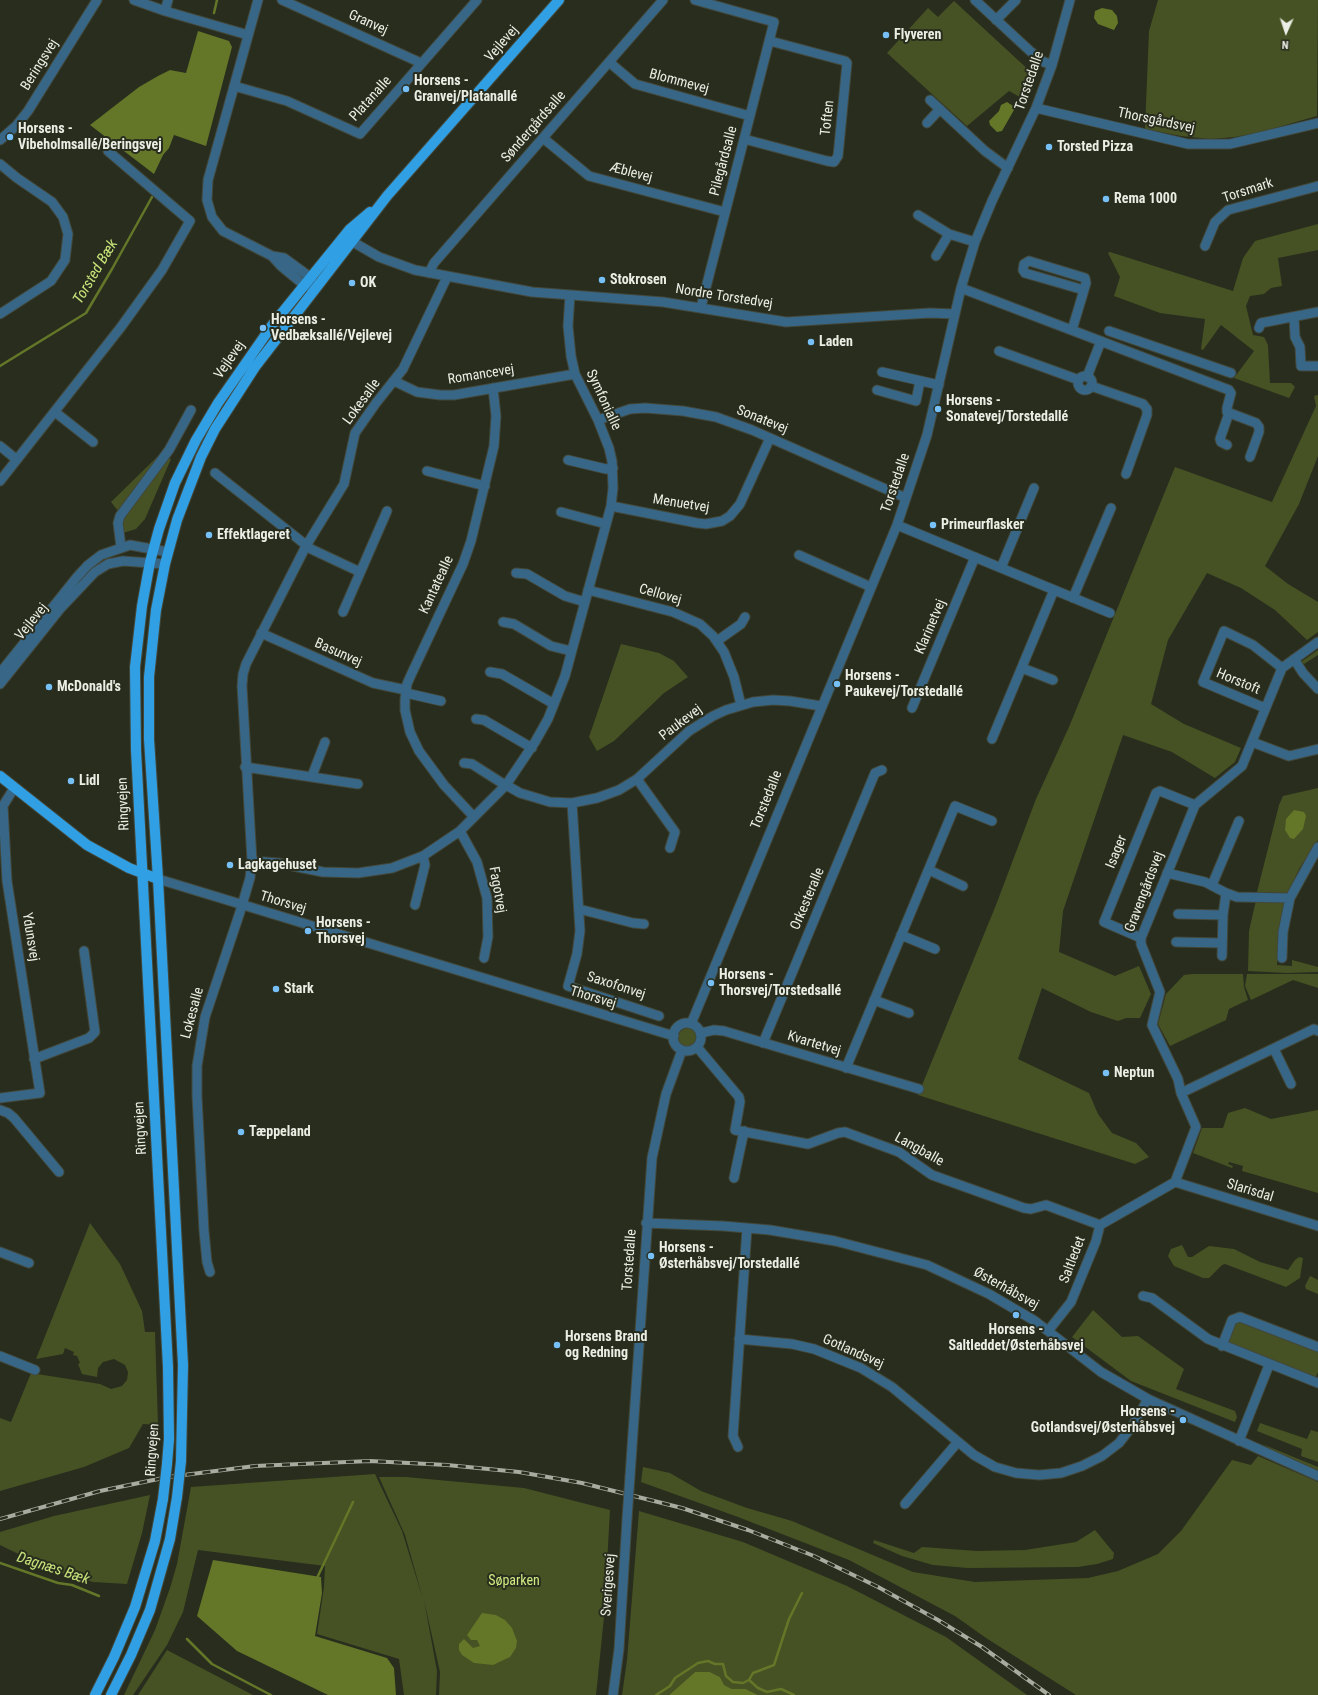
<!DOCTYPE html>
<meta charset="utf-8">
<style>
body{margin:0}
#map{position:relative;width:1318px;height:1695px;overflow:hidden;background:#282d1e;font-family:"Roboto Condensed",sans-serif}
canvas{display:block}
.north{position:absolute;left:1266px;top:12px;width:40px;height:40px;-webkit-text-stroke:3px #282d1e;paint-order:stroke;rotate:183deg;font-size:11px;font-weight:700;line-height:16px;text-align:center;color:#ebeee4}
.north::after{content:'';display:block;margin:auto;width:14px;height:18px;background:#ebeee4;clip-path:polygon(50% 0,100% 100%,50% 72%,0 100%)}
</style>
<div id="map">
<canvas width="1318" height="1695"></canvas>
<div class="north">N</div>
</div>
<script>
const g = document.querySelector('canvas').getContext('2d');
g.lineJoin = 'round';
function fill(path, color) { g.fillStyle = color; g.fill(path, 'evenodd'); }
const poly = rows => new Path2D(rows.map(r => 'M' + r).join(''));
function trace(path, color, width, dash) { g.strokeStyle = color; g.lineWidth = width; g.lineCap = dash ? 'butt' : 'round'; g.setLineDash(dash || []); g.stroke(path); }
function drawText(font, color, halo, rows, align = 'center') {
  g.font = font + ' "Roboto Condensed",sans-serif'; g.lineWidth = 4; g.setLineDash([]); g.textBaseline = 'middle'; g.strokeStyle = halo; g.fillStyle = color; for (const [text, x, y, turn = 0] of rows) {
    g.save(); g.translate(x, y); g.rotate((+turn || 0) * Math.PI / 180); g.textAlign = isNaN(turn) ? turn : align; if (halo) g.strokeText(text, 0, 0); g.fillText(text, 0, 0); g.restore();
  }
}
fill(poly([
 [1158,0,1318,0,1317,116,1261,132,1235,137,1210,139,1181,136,1145,129,1149,31],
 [954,1,1032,73,1034,80,1034,85,1027,101,1009,91,967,126,887,53,928,8,938,17],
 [1318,224,1318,250,1278,258,1282,286,1271,288,1264,294,1250,296,1246,306,1253,335,1264,337,1268,345,1270,383,1291,383,1295,387,1289,398,1234,378,1254,351,1221,325,1203,350,1201,349,1205,319,1160,313,1114,296,1120,277,1108,253,1110,252,1233,291,1243,258,1255,241],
 [1318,395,1318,456,1299,504,1265,566,1288,584,1318,602,1318,632,1307,640,1275,610,1241,588,1207,573,1168,640,1151,704,1184,724,1241,748,1235,762,1215,778,1172,752,1123,735,1063,911,1059,952,1115,976,1139,966,1151,994,1140,1018,1126,1018,1118,1021,1091,1012,1042,988,1018,1059,1089,1093,1098,1114,1112,1133,1136,1143,1149,1157,1135,1164,918,1095,996,905,1036,799,1069,727,1175,467,1272,502,1316,406,1314,396],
 [157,457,161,458,118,511,111,502],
 [168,458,171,459,145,519,136,529,123,533,123,518],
 [621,644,659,653,674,661,688,677,664,693,614,741,597,751,589,737],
 [1318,650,1318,655,1304,664,1301,662],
 [1318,788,1318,840,1299,869,1288,893,1257,892,1279,805,1283,796],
 [1256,900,1281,901,1285,905,1278,946,1277,965,1292,966,1292,960,1318,967,1318,972,1287,973,1248,971,1249,931],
 [1192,974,1243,974,1244,987,1248,1000,1229,1009,1226,1020,1170,1046,1158,1024,1166,994,1184,975],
 [1247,974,1318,974,1318,988,1293,980,1251,1000,1245,986],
 '678 1038a10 10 0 1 1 20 0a10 10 0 1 1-20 0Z',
 [1245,1108,1271,1119,1318,1110,1318,1193,1242,1171,1243,1166,1229,1162,1228,1164,1233,1166,1232,1168,1193,1153,1202,1128,1223,1128,1228,1113],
 [90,1223,120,1264,142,1311,145,1332,155,1332,158,1425,143,1424,129,1448,84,1467,0,1491,0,1418,11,1422,31,1373,100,1384,111,1389,122,1386,127,1380,128,1372,125,1365,114,1359,103,1362,98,1368,97,1377,82,1374,78,1364,80,1363,77,1356,73,1355,74,1352,65,1348,63,1354,36,1359],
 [1182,1245,1188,1257,1192,1257,1209,1246,1234,1249,1260,1262,1288,1270,1295,1260,1299,1257,1303,1258,1300,1278,1286,1287,1225,1264,1222,1265,1209,1278,1203,1278,1174,1266,1168,1256,1171,1249],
 [1310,1276,1318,1280,1318,1294,1306,1289,1305,1286],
 [1093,1310,1122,1337,1138,1336,1184,1369,1176,1389,1235,1411,1237,1417,1235,1422,1131,1381,1072,1337],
 [1239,1319,1318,1351,1318,1372,1316,1377,1312,1379,1227,1342,1235,1321],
 [1260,1423,1307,1439,1311,1430,1318,1432,1318,1462,1301,1456,1302,1449,1257,1431],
 [1262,1444,1318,1467,1318,1471,1295,1462],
 [1258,1456,1318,1482,1318,1695,1076,1695,986,1638,955,1616,849,1560,738,1517,641,1482,643,1467,670,1473,701,1491,747,1508,792,1521,913,1572,975,1582,1088,1578,1118,1571,1158,1554,1181,1531,1232,1460,1251,1465],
 [375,1474,402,1531,423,1599,405,1535,379,1477,406,1477,524,1488,610,1510,604,1617,596,1695,439,1695,440,1672,424,1600,437,1671,436,1695,404,1695,399,1659,317,1634,324,1587,325,1566,198,1550,183,1612,167,1645,133,1695,124,1695,155,1630,170,1588,177,1564,191,1487],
 [150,1495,142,1533,127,1584,93,1582,51,1570,0,1545,0,1532,54,1516],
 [639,1511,743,1542,847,1586,946,1637,1027,1695,758,1695,746,1689,732,1689,723,1685,720,1677,710,1672,695,1672,669,1695,622,1695,627,1660],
 [1095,1530,1114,1553,1113,1559,1097,1564,1078,1567,968,1568,933,1565,902,1556,873,1543,874,1540,914,1553,922,1547,977,1551,1025,1550,1076,1542],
 [167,1650,253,1695,138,1695]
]), '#465223');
fill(poly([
 [1102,8,1112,10,1117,16,1118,23,1114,30,1098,24,1094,18,1095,11],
 [198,31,229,41,232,47,206,146,174,135,169,148,163,155,154,174,90,125,139,87,158,76,170,70,186,73],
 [1007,102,1013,106,1014,110,1002,131,997,132,990,125,989,121,999,111,1001,105],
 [1294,810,1304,812,1306,816,1303,829,1294,839,1290,838,1285,830,1286,819],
 [213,1560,321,1577,322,1593,315,1636,387,1658,394,1668,396,1695,328,1695,237,1651,197,1616],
 [482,1613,496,1615,505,1620,512,1628,517,1641,516,1648,510,1657,493,1665,474,1663,462,1655,459,1650,459,1644,464,1639,473,1648,480,1646,477,1640,471,1640,467,1635],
 [695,1672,710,1672,720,1677,724,1685,732,1689,746,1689,758,1695,669,1695]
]), '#647628');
trace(poly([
 [214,13,217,0],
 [0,366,86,313,112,269,152,197],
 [0,1563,58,1583,72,1585,99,1596],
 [317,1578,353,1502],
 [187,1639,212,1664,271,1695],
 [749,1680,753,1673,774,1665,789,1619,802,1593],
 [656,1695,670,1686,675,1678,698,1663,708,1661,715,1664,723,1664,726,1676,733,1682,743,1683,749,1680,758,1688,767,1692,781,1689,794,1695]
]), '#647628', 2.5);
const minor = poly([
 [134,0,165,11,248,35],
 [258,0,208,180,207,200,212,217,223,231,272,256,281,266,304,285,310,287],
 [282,0,421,63],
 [695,0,774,22,701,307],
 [975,0,1030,51,1044,62,1052,65],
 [165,11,168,0],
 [996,20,1016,0],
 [609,62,635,84,750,116],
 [234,86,287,101,360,134,477,0],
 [930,100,985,151,1008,168],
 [1036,108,1188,144,1230,144,1318,123],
 [927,123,940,109],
 [543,138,589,176,725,212],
 [744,139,827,161,834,162,838,156,847,63,845,61,770,41],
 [0,140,16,126,28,111,97,0],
 [0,164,17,178,52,202,63,217,68,234,65,260,51,281,0,314],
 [918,215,949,234,975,242],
 [353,242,379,257,415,270,532,292,663,302,786,322,930,313,955,314],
 [1205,246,1215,222,1228,210,1318,186],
 [272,256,284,258,310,277,313,283],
 [936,256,949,234],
 [429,273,434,263,663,0],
 [961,288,1229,390,1231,393,1227,408,1227,412,1256,423,1259,427,1259,432,1250,457],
 [1294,317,1295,337,1300,347,1301,366,1318,366],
 [1259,328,1261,323,1318,312],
 [1072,330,1084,290,1086,283,1085,278,1029,261,1024,264,1023,270,1025,273,1084,290],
 [1109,331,1231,373],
 [999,351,1079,380],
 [882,372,939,385],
 '1078 383a7 7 0 1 1 14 0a7 7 0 1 1-14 0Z',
 [1087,377,1101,341],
 [394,381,417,392,440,395,454,395,575,374],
 [1091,386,1143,404,1147,409,1147,415,1126,474],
 [877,390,916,401,920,381],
 [55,412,93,442],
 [598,420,630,409,645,408,683,411,716,417,752,430,906,498],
 [1227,445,1221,442,1220,439,1229,413],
 [0,446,16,459],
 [568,460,606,469,613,468],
 [427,471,485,486],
 [215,473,311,549,360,572],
 [0,481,121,327,162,270,190,221,108,151],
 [611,506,697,523,706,524,722,521,730,516,740,504,770,438],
 [561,512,606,524],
 [897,525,1110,613],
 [121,547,118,523,120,516,169,450,191,410],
 [799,555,871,587],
 [1001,568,1034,488],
 [516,573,527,574,565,596,585,602],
 [588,590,673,612,700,624,713,636,724,652,734,677,741,705],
 [1073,598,1111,508],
 [343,612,387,511],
 [503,622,514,624,551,646,571,651],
 [261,633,373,683,406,690],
 [717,641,741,624,745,617],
 [1294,659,1303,673,1318,689],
 [1022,668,1053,680],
 [490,672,502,674,554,704],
 [0,673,77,577,88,565,101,555,130,545,168,552],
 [0,684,60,609,95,572,108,564,123,561,165,564],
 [406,693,441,701],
 [912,708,975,557],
 [1265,708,1203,682,1224,631,1253,645,1282,668],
 [476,719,484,720,532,748],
 [992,739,1054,590],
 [1252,742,1289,756,1318,749],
 [464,763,472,764,505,785],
 [245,767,358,784],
 [312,776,325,742],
 [637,779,675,832,670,848],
 [506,785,520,793,550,802,572,803,597,798,619,790,637,779,689,731,713,716,726,710,753,702,773,700,790,701,821,706],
 [572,803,580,931,577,954,568,986,659,1016],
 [474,817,444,785,419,751,410,732,405,710,405,699,407,684,411,675,463,564,471,541,494,446,496,416,493,388],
 [460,831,477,862,487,898,488,937,484,958],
 [252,861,278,863,323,872,358,873,392,868,423,856,460,831,506,785,535,742,548,719,565,676,611,506,613,488,612,461,609,448,598,420,575,374,571,356,568,326,570,295],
 [929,870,963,886],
 [1167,873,1205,882,1226,893,1237,897,1290,898,1318,847],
 [158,879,674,1036],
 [1212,885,1239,821],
 [415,905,425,865,423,856],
 [579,909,633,923,644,924],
 [1178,914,1223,915],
 [901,935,935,949],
 [1141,938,1104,922,1156,793,1160,791,1195,805],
 [1176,942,1222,943],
 [1222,956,1223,915,1226,893],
 [1282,958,1283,932,1290,898],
 [874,1000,909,1013],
 '673 1037a14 14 0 1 1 28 0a14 14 0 1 1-28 0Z',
 [691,1024,897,525,927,435,961,288,975,242,992,201,1036,108,1052,65,1070,0],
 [701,1033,714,1030,724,1031,919,1089],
 [763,1043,875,773,882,770],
 [697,1047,739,1097,740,1102,735,1130,808,1144,838,1133,845,1132,899,1152,932,1175,1024,1208,1031,1209,1046,1205,1100,1225],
 [1274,1049,1291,1084],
 [34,1059,89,1038,95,1032,84,951],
 [846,1068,955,806,992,821],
 [1181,1093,1314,1029,1318,1031],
 [0,1098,40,1093,7,881,3,806,14,788],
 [0,1110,8,1113,14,1118,59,1172],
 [734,1178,744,1131],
 [1175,1182,1318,1226],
 [646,1223,723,1226,770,1230,835,1241,927,1265,989,1294,1035,1321,1101,1372,1148,1399,1318,1476],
 [0,1252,29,1263],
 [210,1272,207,1262,204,1231,197,1096,197,1066,205,1017,240,912,250,878,252,861,242,686,243,674,246,664,306,546,344,484,355,433,376,403,403,369,447,277],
 [1143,1296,1152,1298,1208,1339,1318,1383],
 [1048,1331,1071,1302,1096,1241,1100,1225,1175,1182,1196,1127,1181,1093,1178,1079,1152,1025,1160,992,1141,944,1141,938,1195,805,1242,766,1282,668,1318,642],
 [739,1339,792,1344,814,1349,861,1368,892,1387,974,1455,995,1467,1016,1473,1039,1475,1061,1473,1082,1466,1102,1456,1119,1443,1133,1425,1148,1399],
 [1222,1346,1232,1320,1240,1317,1318,1347],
 [0,1356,35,1370],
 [1239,1441,1269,1365],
 [738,1447,733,1436,747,1228],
 [630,1476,652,1158,666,1094,682,1050],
 [905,1504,957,1443],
 [613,1695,619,1649,627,1519]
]);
const major = poly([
 [0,776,87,845,129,868,158,879],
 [181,1461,183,1365,158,879,149,739,149,677,156,610,165,564,177,520,201,457,215,429,255,367,387,196,559,0],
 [167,1464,169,1439,168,1367,136,750,135,667,142,606,150,562,159,529,175,483,196,440,218,403,273,324,350,229,370,212],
 [95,1695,114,1657,135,1607,155,1541,163,1499],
 [111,1695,131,1655,150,1610,170,1539,177,1497]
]);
trace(minor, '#43483a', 11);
trace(major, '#43483a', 12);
trace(minor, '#376687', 9);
trace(major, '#319fe4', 10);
const rail = poly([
 [0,1519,100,1491,168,1477,255,1466,370,1461,447,1465,519,1472,582,1483,682,1508,748,1530,814,1556,878,1587,938,1620,982,1647,1049,1695]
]);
trace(rail, '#a8aca0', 4);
trace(rail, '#282d1e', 2.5, [8]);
const minorBridge = poly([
 [627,1519,630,1476]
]);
const majorBridge = poly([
 [177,1497,181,1461],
 [163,1499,167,1464]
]);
trace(minorBridge, '#43483a', 11, []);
trace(majorBridge, '#43483a', 12, []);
trace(minorBridge, '#376687', 9);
trace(majorBridge, '#319fe4', 10);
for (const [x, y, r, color] of [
 [886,35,4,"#76c0f7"],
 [406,89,4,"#76c0f7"],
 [10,137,4,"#76c0f7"],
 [1049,147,4,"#76c0f7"],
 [1106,199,4,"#76c0f7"],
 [602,280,4,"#76c0f7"],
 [352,283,4,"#76c0f7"],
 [263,328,4,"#76c0f7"],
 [811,342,4,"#76c0f7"],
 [938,409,4,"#76c0f7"],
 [933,525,4,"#76c0f7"],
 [209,535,4,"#76c0f7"],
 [837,684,4,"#76c0f7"],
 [49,687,4,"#76c0f7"],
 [71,781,4,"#76c0f7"],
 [230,865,4,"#76c0f7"],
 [308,931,4,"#76c0f7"],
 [711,983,4,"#76c0f7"],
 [276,989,4,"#76c0f7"],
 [1106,1073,4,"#76c0f7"],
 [241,1132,4,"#76c0f7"],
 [651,1256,4,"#76c0f7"],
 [1016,1315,4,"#76c0f7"],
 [557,1345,4,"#76c0f7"],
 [1183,1420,4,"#76c0f7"]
]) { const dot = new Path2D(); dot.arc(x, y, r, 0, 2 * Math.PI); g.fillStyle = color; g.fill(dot); trace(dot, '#282d1e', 1.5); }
drawText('14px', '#ebeee4', '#282d1e', [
 ["Granvej",368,23,24],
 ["Vejlevej",502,44,-49],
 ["Beringsvej",40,65,-58],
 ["Torstedalle",1030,81,-71],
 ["Blommevej",679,82,15],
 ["Platanalle",371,99,-48],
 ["Toften",828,118,-84],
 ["Thorsgårdsvej",1156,121,12],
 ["Søndergårdsalle",534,127,-49],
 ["Pilegårdsalle",724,161,-75],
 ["Æblevej",631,173,15],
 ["Torsmark",1248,191,-18],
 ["Nordre Torstedvej",724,297,9],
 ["Vejlevej",230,360,-55],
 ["Romancevej",481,375,-9],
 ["Symfonialle",603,400,65],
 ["Lokesalle",362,402,-54],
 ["Sonatevej",762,420,22],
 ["Torstedalle",896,483,-71],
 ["Menuetvej",681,504,9],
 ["Kantatealle",437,585,-65],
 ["Cellovej",660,595,16],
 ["Vejlevej",32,622,-51],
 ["Klarinetvej",931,627,-67],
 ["Basunvej",338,653,24],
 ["Horstoft",1238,682,23],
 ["Paukevej",681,723,-37],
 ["Torstedalle",767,800,-68],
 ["Ringvejen",124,804,-92],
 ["Isager",1117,852,-68],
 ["Fagotvej",497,890,80],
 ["Gravengårdsvej",1145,892,-69],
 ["Orkesteralle",808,899,-67],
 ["Thorsvej",283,903,17],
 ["Ydunsvej",30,937,81],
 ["Saxofonvej",616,986,18],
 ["Thorsvej",593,998,17],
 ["Lokesalle",193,1013,-75],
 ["Kvartetvej",814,1044,17],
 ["Ringvejen",141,1128,-93],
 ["Langballe",919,1150,29],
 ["Slarisdal",1250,1191,17],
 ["Torstedalle",630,1260,-86],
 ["Saltledet",1073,1260,-69],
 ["Østerhåbsvej",1006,1289,29],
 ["Gotlandsvej",853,1352,24],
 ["Ringvejen",153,1450,-86],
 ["Sverigesvej",609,1585,-86]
]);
drawText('bold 14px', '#ebeee4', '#282d1e', [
 ["Flyveren",894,35],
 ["Horsens -",414,81],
 ["Granvej/Platanallé",414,97],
 ["Horsens -",18,129],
 ["Vibeholmsallé/Beringsvej",18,145],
 ["Torsted Pizza",1057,147],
 ["Rema 1000",1114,199],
 ["Stokrosen",610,280],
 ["OK",360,283],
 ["Horsens -",271,320],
 ["Vedbæksallé/Vejlevej",271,336],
 ["Laden",819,342],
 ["Horsens -",946,401],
 ["Sonatevej/Torstedallé",946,417],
 ["Primeurflasker",941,525],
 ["Effektlageret",217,535],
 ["Horsens -",845,676],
 ["Paukevej/Torstedallé",845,692],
 ["McDonald's",57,687],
 ["Lidl",79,781],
 ["Lagkagehuset",238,865],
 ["Horsens -",316,923],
 ["Thorsvej",316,939],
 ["Horsens -",719,975],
 ["Thorsvej/Torstedsallé",719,991],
 ["Stark",284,989],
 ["Neptun",1114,1073],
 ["Tæppeland",249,1132],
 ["Horsens -",659,1248],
 ["Østerhåbsvej/Torstedallé",659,1264],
 ["Horsens -",1016,1330,"center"],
 ["Saltleddet/Østerhåbsvej",1016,1346,"center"],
 ["Horsens Brand",565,1337],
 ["og Redning",565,1353],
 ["Horsens -",1175,1412,"right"],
 ["Gotlandsvej/Østerhåbsvej",1175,1428,"right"]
], 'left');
drawText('14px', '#d0ec82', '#282d1e', [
 ["Søparken",514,1581]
]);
drawText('italic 15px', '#c8e47a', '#282d1e', [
 ["Torsted Bæk",96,272,-59],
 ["Dagnæs Bæk",53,1569,18]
]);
</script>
